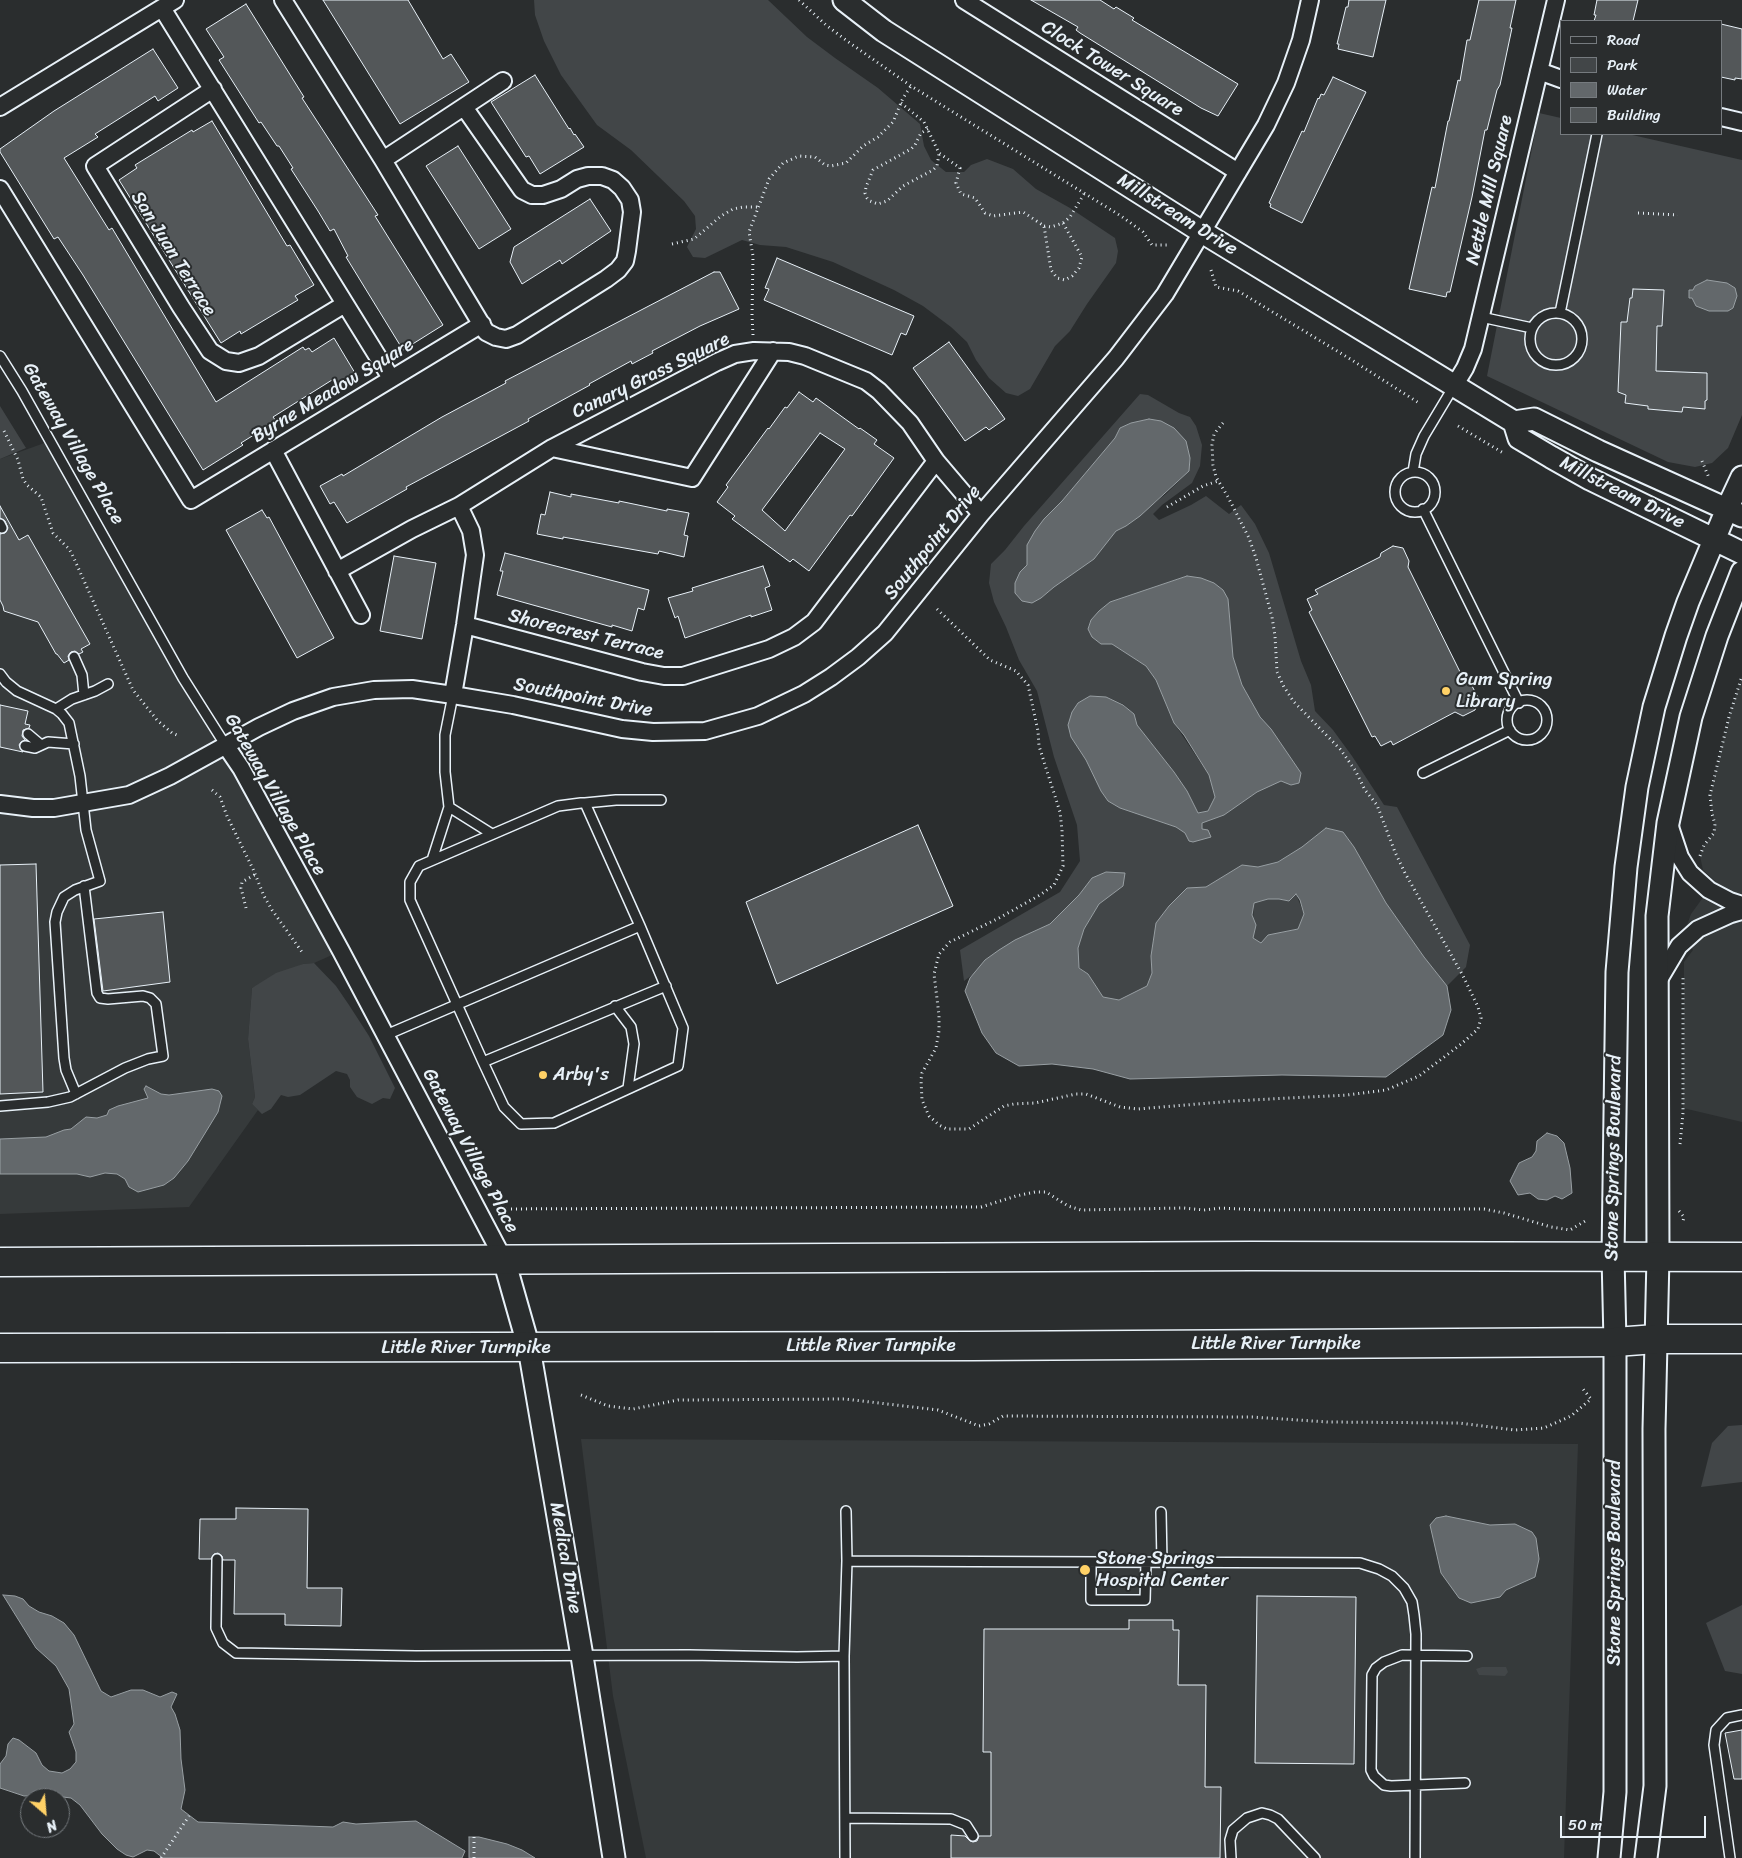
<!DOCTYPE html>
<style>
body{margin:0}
#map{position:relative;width:1742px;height:1858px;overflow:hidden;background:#2a2d2e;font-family:Sriracha,sans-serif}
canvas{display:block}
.legend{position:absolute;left:1560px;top:20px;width:162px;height:115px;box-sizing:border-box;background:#2a2d2e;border:1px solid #767b7f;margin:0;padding:6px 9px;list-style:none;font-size:15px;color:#e8f1f8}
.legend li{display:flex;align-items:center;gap:10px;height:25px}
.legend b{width:25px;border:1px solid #767b7f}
.north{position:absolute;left:20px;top:1788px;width:50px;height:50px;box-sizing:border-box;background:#2a2d2e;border:1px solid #767b7f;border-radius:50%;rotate:153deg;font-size:14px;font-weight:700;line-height:20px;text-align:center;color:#e8f1f8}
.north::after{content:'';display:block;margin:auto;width:18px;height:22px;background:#ffd166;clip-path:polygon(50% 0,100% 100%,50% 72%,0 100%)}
.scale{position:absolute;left:1560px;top:1816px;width:146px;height:22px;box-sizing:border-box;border:2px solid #e8f1f8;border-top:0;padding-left:6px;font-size:15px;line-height:18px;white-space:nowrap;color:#e8f1f8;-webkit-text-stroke:4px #2a2d2e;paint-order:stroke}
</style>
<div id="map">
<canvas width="1742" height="1858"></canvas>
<ul class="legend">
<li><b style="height:6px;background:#2a2d2e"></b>Road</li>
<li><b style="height:14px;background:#424648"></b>Park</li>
<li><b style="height:14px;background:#63686b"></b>Water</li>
<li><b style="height:14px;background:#535759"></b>Building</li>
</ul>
<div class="north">N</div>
<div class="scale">50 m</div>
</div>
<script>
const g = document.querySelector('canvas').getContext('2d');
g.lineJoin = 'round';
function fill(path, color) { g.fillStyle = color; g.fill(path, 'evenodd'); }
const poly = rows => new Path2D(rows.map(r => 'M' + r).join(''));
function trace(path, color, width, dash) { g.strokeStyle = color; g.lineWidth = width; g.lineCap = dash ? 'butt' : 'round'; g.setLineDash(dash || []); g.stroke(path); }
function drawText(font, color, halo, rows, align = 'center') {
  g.font = font + ' Sriracha,sans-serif'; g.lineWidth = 4; g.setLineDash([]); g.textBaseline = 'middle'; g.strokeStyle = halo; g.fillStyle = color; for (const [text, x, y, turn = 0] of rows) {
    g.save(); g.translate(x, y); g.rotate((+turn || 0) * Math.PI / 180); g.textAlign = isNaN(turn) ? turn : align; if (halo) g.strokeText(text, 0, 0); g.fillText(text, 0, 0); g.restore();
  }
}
fill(poly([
 [50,441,341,951,314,963,303,964,252,988,248,1039,255,1097,252,1104,258,1110,189,1207,0,1214,0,459],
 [1742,676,1742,1122,1683,1108,1684,962,1693,950,1680,933,1687,925,1691,914,1715,881,1703,870,1700,856,1704,845,1714,833,1715,824,1712,814,1710,795,1729,717],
 [581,1439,1578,1444,1564,1858,646,1858,613,1696]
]), '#363a3b');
fill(poly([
 [534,0,768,0,807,37,835,58,878,88,920,124,924,146,931,160,946,172,964,172,971,165,987,159,1013,169,1036,189,1070,208,1115,238,1118,251,1116,263,1087,304,1070,331,1055,346,1030,389,1018,396,1006,393,989,378,976,360,967,342,951,327,923,306,894,290,833,262,786,247,760,245,742,240,705,258,693,257,687,247,696,229,695,216,684,201,631,150,597,125,561,75,544,41,535,15],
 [1539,113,1561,118,1561,134,1628,134,1742,160,1742,415,1728,448,1712,463,1695,467,1668,462,1487,376],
 [1140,394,1148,395,1179,413,1190,417,1196,426,1202,445,1200,466,1192,483,1162,505,1153,514,1159,520,1191,505,1206,496,1229,514,1241,505,1255,524,1269,553,1301,661,1311,685,1315,711,1333,730,1352,756,1384,805,1397,807,1470,945,1466,967,1447,986,1424,957,1386,903,1354,847,1343,832,1326,828,1302,847,1278,862,1258,867,1242,865,1206,887,1187,889,1169,906,1156,923,1151,956,1152,973,1147,986,1134,994,1119,1000,1103,997,1088,974,1079,967,1078,948,1084,929,1099,904,1123,886,1092,878,1079,895,1050,924,1015,940,985,960,975,973,964,981,960,950,1060,892,1080,861,1077,825,1054,757,1037,691,1019,660,1006,627,994,602,989,583,991,564,1005,550,1024,526],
 [1149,419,1161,421,1190,458,1189,471,1167,493,1126,526,1116,531,1106,542,1041,598,1020,572,1028,565,1044,519,1062,501,1115,438,1120,428,1131,423],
 [1187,576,1228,599,1233,657,1242,685,1260,717,1271,729,1301,773,1291,785,1281,780,1257,792,1224,815,1202,823,1202,829,1189,841,1185,833,1176,827,1120,808,1108,801,1101,791,1086,760,1071,737,1068,725,1072,712,1078,703,1090,696,1106,697,1123,704,1134,714,1137,725,1174,772,1187,791,1198,813,1208,811,1215,797,1209,775,1174,723,1156,680,1146,666,1112,644,1101,644,1092,637,1088,628,1091,620,1099,611,1110,602],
 [0,406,26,448,0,459],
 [1296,894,1304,914,1298,929,1283,932,1261,943,1252,938,1254,903,1268,899,1279,899,1289,901],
 [314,963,336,986,349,1005,369,1036,395,1088,390,1099,383,1098,372,1104,357,1097,350,1087,350,1080,347,1074,336,1071,300,1095,288,1097,281,1095,271,1109,262,1114,252,1104,255,1097,248,1039,252,988,276,973,303,964],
 [1742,1425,1742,1482,1701,1487,1712,1443,1728,1426],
 [1742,1605,1742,1674,1725,1671,1706,1623],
 [1482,1667,1506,1667,1508,1672,1505,1676,1479,1675,1476,1669]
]), '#424648');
const water = poly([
 [1707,280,1727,283,1735,288,1737,296,1733,308,1728,311,1709,311,1696,306,1692,298,1689,298,1689,290,1693,290,1695,286,1707,280],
 [1149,419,1161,421,1174,428,1186,441,1190,458,1189,471,1140,516,1126,526,1116,531,1094,559,1054,587,1041,598,1032,603,1022,601,1015,593,1015,583,1020,572,1027,565,1027,545,1035,531,1044,519,1062,501,1115,438,1120,428,1131,423,1149,419],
 [1187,576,1201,578,1214,583,1223,590,1228,599,1233,657,1242,685,1260,717,1271,729,1301,773,1299,783,1291,785,1281,781,1257,792,1224,815,1202,823,1202,829,1208,830,1211,837,1193,842,1189,841,1185,833,1176,827,1120,808,1108,801,1101,791,1086,760,1071,737,1068,725,1072,712,1078,703,1090,696,1106,697,1123,705,1134,714,1137,725,1174,772,1187,791,1198,813,1208,811,1215,797,1209,775,1184,735,1174,723,1156,680,1146,666,1112,644,1101,644,1092,637,1088,629,1091,620,1099,611,1110,602,1187,576],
 [1326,828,1343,832,1354,847,1386,903,1424,957,1447,986,1451,1010,1443,1035,1386,1077,1282,1075,1130,1079,1093,1069,1052,1064,1019,1066,996,1053,982,1033,965,991,970,978,985,960,999,950,1015,940,1050,924,1079,895,1092,878,1106,872,1125,873,1123,886,1099,904,1084,929,1078,948,1079,968,1088,974,1103,997,1119,1000,1147,986,1152,973,1151,956,1156,923,1169,906,1187,888,1206,887,1242,865,1258,867,1278,862,1302,847,1326,828],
 [1296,894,1300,900,1304,914,1298,929,1268,935,1261,943,1253,938,1256,925,1252,915,1254,903,1268,899,1279,899,1289,901,1296,894],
 [146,1086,161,1094,169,1095,212,1089,219,1091,222,1096,218,1112,188,1161,174,1178,164,1185,138,1192,129,1187,125,1179,117,1174,105,1173,90,1177,77,1174,0,1174,0,1139,46,1137,64,1130,71,1129,86,1117,97,1118,107,1115,109,1110,118,1106,148,1098,144,1089,146,1086],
 [1547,1133,1557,1136,1564,1143,1570,1168,1572,1193,1562,1199,1555,1196,1547,1200,1538,1199,1530,1193,1518,1195,1510,1181,1519,1163,1532,1157,1536,1151,1537,1141,1547,1133],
 [1446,1516,1490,1525,1515,1524,1532,1532,1536,1538,1539,1559,1535,1577,1506,1590,1500,1597,1471,1603,1459,1598,1441,1573,1430,1525,1436,1518,1446,1516],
 [3,1595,15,1596,23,1599,29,1606,39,1612,52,1616,64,1623,74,1635,101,1691,111,1697,131,1690,143,1690,160,1697,172,1692,177,1694,171,1707,175,1714,180,1730,181,1759,185,1790,181,1809,198,1822,333,1827,343,1822,356,1824,416,1821,465,1851,462,1858,163,1858,154,1851,147,1850,133,1857,126,1855,117,1849,102,1834,80,1805,71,1798,47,1795,24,1796,0,1788,0,1764,6,1756,8,1744,13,1738,19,1740,36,1753,42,1765,49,1771,62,1773,70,1769,76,1762,76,1752,69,1732,74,1724,69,1689,56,1666,36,1648,3,1595],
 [469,1837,479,1837,507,1844,522,1850,535,1858,469,1858,469,1837]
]);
fill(water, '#63686b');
trace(water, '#989fa3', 1);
const building = poly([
 [323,0,408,0,443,59,451,54,469,82,400,124,323,0],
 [1031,0,1100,0,1114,9,1116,7,1134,18,1132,20,1238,84,1218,116,1201,108,1080,33,1076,30,1078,27,1031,0],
 [1349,0,1386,0,1373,57,1338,49,1339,44,1337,44,1346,7,1348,7,1349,0],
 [1479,0,1516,0,1510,28,1512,28,1500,85,1497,90,1487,130,1485,130,1472,197,1450,292,1447,292,1446,297,1409,289,1432,187,1435,188,1448,121,1449,121,1458,80,1460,81,1467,40,1470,40,1479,0],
 [1597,0,1638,0,1633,21,1594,21,1596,15,1594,15,1597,0],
 [246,4,304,97,302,98,378,215,375,216,443,325,403,350,346,257,348,256,334,229,330,231,318,211,291,169,293,168,279,146,277,146,261,122,259,123,219,60,224,57,206,29,246,4],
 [1721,24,1742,29,1742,79,1735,78,1735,80,1721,77,1721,24],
 [153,49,178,88,158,101,155,96,95,134,98,137,64,158,109,230,112,228,216,402,303,347,305,350,309,348,312,352,334,338,358,378,339,390,332,380,273,417,276,421,241,443,243,445,203,470,83,275,58,237,54,239,0,152,0,149,54,111,153,49],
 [535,75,569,129,570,128,574,135,575,134,584,147,540,174,529,156,526,157,491,102,535,75],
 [1333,77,1366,92,1302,223,1270,207,1271,204,1269,203,1302,131,1304,132,1318,98,1319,99,1321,94,1324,95,1333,77],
 [212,121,287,246,290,245,314,285,295,296,298,300,241,334,240,331,221,343,119,180,137,168,135,165,192,130,193,132,212,121],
 [458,146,511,229,479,249,426,166,458,146],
 [590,199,611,231,562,264,560,260,522,284,510,262,514,247,590,199],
 [777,258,914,316,906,335,901,333,892,355,764,300,769,289,765,288,777,258],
 [714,272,720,272,739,309,700,326,652,351,653,353,632,364,631,361,589,384,590,385,528,419,529,421,406,487,407,489,347,523,334,502,330,504,320,486,342,474,343,476,442,417,506,383,505,381,714,272],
 [1633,289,1664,290,1662,326,1657,326,1656,371,1707,373,1707,400,1705,401,1705,409,1683,407,1682,412,1648,409,1648,406,1625,403,1626,395,1618,392,1621,322,1627,322,1630,298,1632,298,1633,289],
 [949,342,1005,419,989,430,986,427,965,441,913,368,949,342],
 [799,392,813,402,816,398,859,429,860,428,877,440,874,444,894,458,852,516,850,515,809,571,793,559,790,562,732,519,735,516,717,502,728,487,726,485,768,428,769,429,785,407,787,408,799,392],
 [820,433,845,449,785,531,762,510,820,433],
 [550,492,571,497,571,494,619,503,619,501,667,511,667,509,689,513,684,535,688,536,684,557,659,551,658,554,563,537,563,539,537,534,541,514,545,515,550,492],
 [0,506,19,540,28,535,90,644,81,649,83,652,79,654,75,651,71,652,68,656,69,660,64,663,57,654,56,654,38,622,4,611,3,606,0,600,0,534,5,533,8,528,5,521,0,518,0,506],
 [262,510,267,518,269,517,334,638,297,658,226,530,262,510],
 [1393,546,1403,548,1409,561,1408,567,1466,684,1472,686,1479,699,1475,710,1463,716,1455,712,1393,745,1391,741,1381,746,1375,736,1372,737,1309,612,1312,610,1307,599,1318,594,1315,590,1380,557,1381,553,1393,546],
 [505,553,649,590,644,610,638,608,632,631,612,625,612,627,497,595,503,571,500,571,505,553],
 [394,556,436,563,422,639,380,631,394,556],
 [763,566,770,586,765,588,772,610,751,617,751,615,685,638,678,616,675,618,668,598,693,591,692,588,763,566],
 [0,705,28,711,25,724,30,725,29,728,23,730,22,736,25,740,21,742,19,745,23,752,0,747,0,705],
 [918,825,953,906,777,984,746,902,918,825],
 [36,864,43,1092,0,1094,0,865,36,864],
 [163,912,170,982,103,991,94,919,163,912],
 [236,1508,308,1509,307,1588,342,1588,341,1626,285,1625,285,1614,234,1614,235,1560,223,1560,222,1556,218,1553,214,1554,211,1559,199,1559,200,1519,236,1519,236,1508],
 [1257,1596,1356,1597,1354,1764,1255,1763,1257,1596],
 [1129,1620,1173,1620,1173,1630,1179,1630,1178,1685,1206,1685,1205,1787,1221,1787,1220,1858,951,1858,951,1835,965,1836,970,1841,973,1842,977,1841,979,1836,991,1836,991,1752,983,1752,984,1629,1129,1629,1129,1620],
 [1742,1730,1742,1779,1734,1779,1725,1733,1742,1730]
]);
fill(building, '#535759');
trace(building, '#e8f1f8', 1);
const service = poly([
 [1560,313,1597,134],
 '1530 339a26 26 0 1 1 52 0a26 26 0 1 1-52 0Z',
 [1481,317,1532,328],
 [0,356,22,391,183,678,226,746],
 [1413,472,1416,454,1424,436,1454,386],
 '1395 492a20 20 0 1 1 40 0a20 20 0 1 1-40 0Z',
 [1423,509,1519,703],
 [0,524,2,528],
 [74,657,82,675,84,695],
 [0,674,6,682,17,691,56,709,62,714,69,723,80,776,86,830,100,881,75,890,64,897,57,912,55,922,64,1058,66,1070,76,1094],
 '1507 720a20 20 0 1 1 40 0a20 20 0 1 1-40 0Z',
 [56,709,72,699,95,691,108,684],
 [28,734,41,745],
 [25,746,35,748,48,742,74,744],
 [1423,773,1510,730],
 [585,803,640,926,683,1028,678,1066,554,1123,521,1124,504,1107,483,1062,410,900,410,882,419,866,558,806,581,803,585,803,616,800,661,800],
 [449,807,445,772,445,735,453,695],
 [432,860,449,807,492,834],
 [615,1006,631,1027,634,1044,628,1088],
 [386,1035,640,926],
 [483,1062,666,986],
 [0,1106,48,1102,70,1097,125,1068,148,1059,163,1056,156,1004,150,998,143,996,108,999,100,998,97,993,84,886],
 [1161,1512,1162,1562],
 [217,1559,216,1628,223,1643,236,1653,416,1656,689,1655,797,1657,844,1656],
 [847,1561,1360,1563,1379,1569,1392,1576,1404,1588,1412,1602,1414,1615,1416,1634,1415,1858],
 [1091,1562,1091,1600,1145,1600,1146,1562],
 [1465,1783,1391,1786,1384,1785,1374,1776,1371,1770,1372,1675,1376,1668,1384,1662,1402,1655,1467,1656],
 [846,1818,951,1819,966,1825,973,1836],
 [845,1858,844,1656,847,1561,846,1511],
 [1231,1858,1230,1840,1233,1830,1247,1818,1262,1813,1270,1815,1278,1819,1315,1858],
 [1730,1858,1714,1745,1716,1730,1727,1718,1742,1715]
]);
const minor = poly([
 [283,0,383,160,486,332,496,337,506,339,517,335,606,279,618,270,625,261,627,251,632,212,630,200,622,188,613,180,602,176,588,176,577,179,561,189,543,195,532,195,522,190,464,107],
 [964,0,1238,172],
 [162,8,391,378],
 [1539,71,1561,79],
 [213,89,95,166,181,307,210,351,226,361,239,363,259,356,345,304],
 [0,107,175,0],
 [1721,117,1742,122],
 [383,160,503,81],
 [0,189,191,500,482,324],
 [1454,386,1465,368,1473,349,1556,0],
 [552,448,692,478,773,351],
 [273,450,361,615],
 [337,571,412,529,459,506,552,448,717,362,735,354,754,351,789,352,805,356,866,381,879,391,910,423,936,461,981,514],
 [465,625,642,672,664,676,683,676,769,649,794,637,814,622,936,461],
 [453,695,465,625,475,555,471,531,459,506],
 [226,746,241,768,341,951,504,1260],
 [0,804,33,808,54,808,129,795,170,776,259,727,293,711,333,697,374,690,412,689,453,695,513,705,622,729,653,732,705,731,758,716,804,694,831,677,858,657,885,633,981,514,1116,358,1165,294,1266,125,1286,83,1301,40,1310,0],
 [1669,824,1680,857,1690,873,1709,890,1730,901,1742,905],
 [1657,983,1679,946,1698,929,1731,914,1742,911]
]);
const tertiary = poly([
 [844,0,884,31,1202,232,1514,422,1534,419,1598,451,1742,516],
 [1514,422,1519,438,1551,457,1590,479,1742,553],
 [504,1260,529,1348,582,1656,614,1858],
 [1609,1858,1615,1792,1615,1342,1613,1256,1617,972,1626,867,1637,787,1654,707,1676,636,1688,602,1727,509,1742,477],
 [1646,1858,1655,1786,1654,1429,1658,1257,1657,916,1668,823,1691,717,1717,636,1742,572]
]);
const trunk = poly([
 [0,1262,1251,1256,1742,1257],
 [0,1348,973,1346,1615,1342,1656,1339,1742,1339]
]);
trace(service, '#e8f1f8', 12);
trace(minor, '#e8f1f8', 20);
trace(tertiary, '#e8f1f8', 25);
trace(trunk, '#e8f1f8', 31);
trace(poly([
 [799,0,826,25,847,41,911,86,1121,216,1143,232,1152,245,1167,245],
 [901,103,924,122,939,153,960,168,956,183,961,194,975,198,985,213,993,216,1023,212,1044,226,1051,270,1057,278,1065,280,1072,276,1079,268,1082,257,1063,223],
 [928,129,921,133,915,145,911,149,873,170,866,187,865,193,867,198,870,201,878,204,887,201,903,186,933,170,937,166,939,154],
 [1638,213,1678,215],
 [1044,226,1051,227,1063,223,1070,217,1084,194],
 [672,244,694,239,721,216,733,209,743,207,759,207],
 [1211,270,1216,287,1238,291,1347,357,1419,403],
 [753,335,752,316,753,256,749,232,769,179,783,163,799,156,815,157,825,165,831,166,846,163,863,146,878,137,893,122,903,98,911,86],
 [1458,426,1505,454],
 [4,431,18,460,23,479,27,485,41,497,53,533,69,549,72,554,133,690,157,720,172,733,179,736],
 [1702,461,1709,478],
 [1167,507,1203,486,1218,481],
 [937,609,990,660,1016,671,1028,685,1038,731,1039,746,1060,812,1062,830,1063,866,1054,885,1040,895,999,918,950,942,939,954,934,974,939,1015,939,1031,936,1048,922,1073,921,1080,922,1100,929,1116,939,1125,947,1129,969,1129,1004,1106,1014,1104,1035,1103,1076,1094,1086,1094,1120,1107,1138,1109,1233,1101,1347,1095,1386,1090,1419,1076,1460,1045,1478,1029,1481,1018,1478,1007,1462,974,1405,873,1395,852,1377,805,1365,790,1355,770,1340,749,1294,702,1284,687,1277,672,1275,636,1272,617,1256,558,1249,538,1228,497,1216,477,1213,465,1212,445,1214,434,1223,423],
 [212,790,220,797,227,816,253,869,264,896,272,910,302,952],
 [1700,856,1704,845,1714,833,1715,824,1712,814,1710,795,1729,717,1742,676],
 [246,908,241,888,242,882,256,874],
 [1680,1144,1683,1113,1683,975],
 [496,1209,981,1207,1016,1196,1035,1192,1046,1192,1068,1206,1081,1210,1183,1208,1204,1210,1221,1208,1261,1210,1484,1209,1504,1213,1551,1227,1570,1230,1587,1220],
 [1679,1211,1684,1217,1683,1221],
 [581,1395,608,1406,633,1409,678,1400,845,1399,938,1410,979,1426,989,1424,1003,1416,1252,1417,1328,1422,1459,1423,1515,1430,1544,1428,1571,1416,1591,1399,1583,1389],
 [161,1858,189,1816],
 [474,1858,474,1835]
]), '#e8f1f8', 3, [1, 4]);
trace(service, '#2a2d2e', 9);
trace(minor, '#2a2d2e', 16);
trace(tertiary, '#2a2d2e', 21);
trace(trunk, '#2a2d2e', 28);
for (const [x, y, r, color] of [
 [1446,691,5,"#ffd166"],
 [543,1075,5,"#ffd166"],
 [1085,1570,6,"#ffd166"]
]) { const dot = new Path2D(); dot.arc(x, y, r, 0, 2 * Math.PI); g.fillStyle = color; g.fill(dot); trace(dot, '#2a2d2e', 2); }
drawText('19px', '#e8f1f8', '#2a2d2e', [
 ["Clock Tower Square",1112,69,32],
 ["Nettle Mill Square",1490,190,-77],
 ["Millstream Drive",1177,215,32],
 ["San Juan Terrace",173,254,58],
 ["Canary Grass Square",651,376,-26],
 ["Byrne Meadow Square",333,391,-31],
 ["Gateway Village Place",73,444,60],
 ["Millstream Drive",1622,493,27],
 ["Southpoint Drive",933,543,-51],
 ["Shorecrest Terrace",586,635,14],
 ["Southpoint Drive",583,698,11],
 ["Gateway Village Place",275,795,60],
 ["Gateway Village Place",470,1151,62],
 ["Stone Springs Boulevard",1614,1158,-89],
 ["Little River Turnpike",1276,1344],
 ["Little River Turnpike",871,1346],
 ["Little River Turnpike",466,1348],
 ["Medical Drive",565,1558,80],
 ["Stone Springs Boulevard",1615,1563,-90]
]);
drawText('19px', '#e8f1f8', '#2a2d2e', [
 ["Gum Spring",1456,680],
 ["Library",1456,702],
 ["Arby's",553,1075],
 ["Stone Springs",1096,1559],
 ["Hospital Center",1096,1581]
], 'left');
</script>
